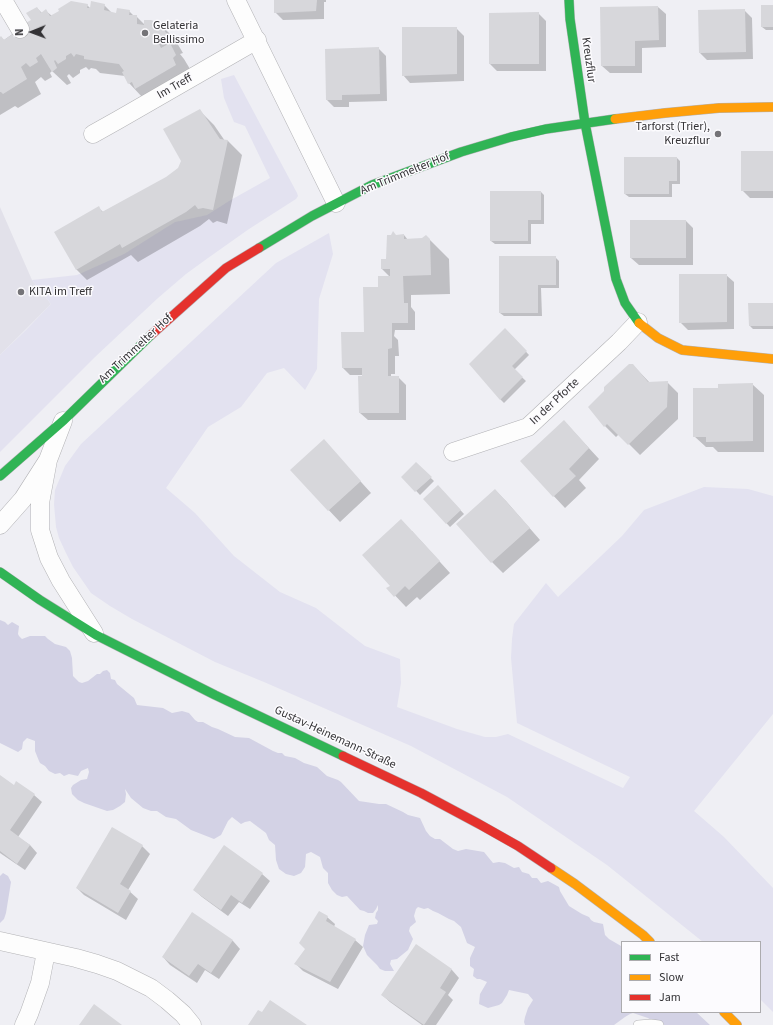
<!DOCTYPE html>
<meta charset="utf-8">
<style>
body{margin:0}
#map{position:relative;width:773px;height:1025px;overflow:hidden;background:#efeff4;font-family:"Source Sans 3",sans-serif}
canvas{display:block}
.legend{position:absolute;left:621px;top:941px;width:140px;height:72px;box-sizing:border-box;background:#fcfbfe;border:1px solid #acabae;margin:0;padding:5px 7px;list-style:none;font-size:12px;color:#333235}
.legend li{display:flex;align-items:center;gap:8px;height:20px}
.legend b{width:20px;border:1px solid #acabae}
.north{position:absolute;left:12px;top:12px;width:40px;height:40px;-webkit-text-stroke:3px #fcfbfe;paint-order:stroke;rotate:269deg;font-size:11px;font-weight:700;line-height:16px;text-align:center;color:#333235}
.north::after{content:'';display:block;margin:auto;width:14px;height:18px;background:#333235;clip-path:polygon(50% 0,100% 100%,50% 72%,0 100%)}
</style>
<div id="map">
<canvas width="773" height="1025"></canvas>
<ul class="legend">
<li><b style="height:5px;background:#30b455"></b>Fast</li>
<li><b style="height:5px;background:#ff9f0a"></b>Slow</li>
<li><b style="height:5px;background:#e5322d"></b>Jam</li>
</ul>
<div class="north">N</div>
</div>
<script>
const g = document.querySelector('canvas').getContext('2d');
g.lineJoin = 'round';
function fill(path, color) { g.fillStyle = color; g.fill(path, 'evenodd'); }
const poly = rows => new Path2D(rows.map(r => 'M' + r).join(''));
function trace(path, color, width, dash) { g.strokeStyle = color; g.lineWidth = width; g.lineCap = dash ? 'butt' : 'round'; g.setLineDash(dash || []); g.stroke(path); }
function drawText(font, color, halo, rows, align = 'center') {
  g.font = font + ' "Source Sans 3",sans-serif'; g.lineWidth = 3; g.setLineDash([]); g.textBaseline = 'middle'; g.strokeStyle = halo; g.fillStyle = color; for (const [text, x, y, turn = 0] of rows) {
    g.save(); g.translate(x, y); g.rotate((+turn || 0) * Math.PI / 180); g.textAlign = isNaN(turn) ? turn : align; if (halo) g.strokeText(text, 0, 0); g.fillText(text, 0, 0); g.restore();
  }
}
fill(poly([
 [0,207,32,280,51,304,0,355]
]), '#e2e1ea');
fill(poly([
 [234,75,297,193,298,196,296,199,249,229,208,258,186,274,158,298,95,357,0,452,0,355,26,330,51,304,32,280,77,275,124,254,175,222,207,215,229,201,270,178,245,126,234,122,224,98,221,79],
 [329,233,333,254,319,299,317,369,305,390,284,368,267,373,241,407,208,427,166,488,195,513,234,556,280,592,316,608,365,646,400,659,401,683,397,707,457,729,485,737,496,737,508,734,623,788,630,777,517,723,511,658,512,639,514,624,546,583,558,597,622,536,644,510,704,487,748,489,773,496,773,714,694,811,724,837,773,888,773,1012,760,999,760,942,703,942,607,865,507,797,411,746,264,682,215,662,132,619,110,606,91,593,73,567,66,553,59,538,56,527,54,504,55,490,65,466,81,444,276,263]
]), '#e3e2f0');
fill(poly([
 [0,620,5,622,8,625,12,622,19,626,18,634,19,636,22,639,30,636,45,636,48,639,55,644,66,647,70,651,72,658,73,676,79,682,82,683,88,681,97,674,100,674,103,671,107,670,110,673,111,679,115,680,117,684,134,698,137,705,163,708,172,713,182,711,189,713,195,720,198,722,203,722,212,727,218,729,235,737,249,738,273,751,278,753,282,753,285,756,295,758,304,763,317,767,327,776,338,780,341,782,359,801,379,804,386,804,403,812,408,815,420,818,426,831,430,836,435,839,440,839,453,849,458,851,466,849,484,852,493,863,499,862,505,863,514,868,519,867,522,872,529,874,532,878,537,878,541,883,548,881,559,887,560,891,569,906,582,914,589,917,591,920,594,922,603,924,605,935,609,939,621,946,622,945,622,1012,696,1012,710,1025,663,1025,663,1024,651,1020,648,1018,633,1013,630,1014,625,1017,614,1025,525,1025,524,1022,525,1017,528,1008,533,1000,528,994,509,990,507,995,502,1003,499,1005,488,1008,479,1004,480,994,487,982,480,979,477,979,473,976,474,969,470,966,470,958,475,947,467,943,461,927,454,921,449,919,438,913,433,911,428,908,424,909,418,907,416,909,414,916,416,922,410,927,409,931,413,939,408,950,397,959,391,960,390,964,394,971,385,971,380,969,377,965,367,955,363,946,365,935,369,925,377,924,378,921,375,918,376,913,378,910,378,905,376,909,373,913,368,913,364,911,360,910,347,896,342,897,337,895,332,890,328,883,328,873,323,868,320,857,311,852,306,854,305,867,301,873,294,876,286,874,279,869,276,860,275,845,269,840,266,833,250,821,245,822,241,824,232,817,228,821,221,835,214,839,191,830,176,819,166,817,157,811,151,811,143,808,131,798,125,789,126,794,125,802,120,806,113,810,107,811,84,803,78,800,72,794,71,788,73,785,81,780,87,779,89,772,88,768,81,771,78,776,69,774,64,776,60,773,55,774,49,771,45,766,40,763,39,761,35,751,35,741,27,738,23,742,22,749,18,752,0,743],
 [3,873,8,876,11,882,6,913,4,919,0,923,0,876]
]), '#d3d2e5');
fill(poly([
 [275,0,326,0,326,2,324,2,324,19,283,20,275,12],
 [87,5,91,9,104,5,112,13,117,14,129,11,134,16,136,16,145,25,159,23,174,38,183,53,180,54,184,59,190,69,143,98,129,83,125,76,100,73,96,69,91,68,89,70,86,67,80,70,80,73,73,78,69,74,67,76,71,83,67,85,52,71,50,73,52,77,45,81,41,77,35,82,41,94,18,108,15,106,0,115,0,38,1,37,4,40,32,20,37,8,42,13,46,11,52,16],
 [773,6,773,30,766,30,762,27],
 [658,7,666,14,666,47,642,48,642,73,610,73,602,66,601,8],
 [744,10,752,18,753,59,707,60,700,53],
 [538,13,546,21,546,71,497,71,490,64],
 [456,28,464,36,464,81,410,83,403,75],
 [378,48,386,56,387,101,349,102,349,107,334,107,327,100],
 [200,111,214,125,225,141,228,141,242,155,227,224,217,221,213,223,209,219,200,226,138,262,131,255,87,280,76,269,99,208,103,212,166,178,179,168],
 [773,152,773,198,750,198,742,190],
 [677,158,680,161,680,184,672,184,672,197,629,197,625,194],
 [541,192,544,195,544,224,531,224,531,244,495,244,491,241],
 [686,221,693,228,693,265,639,265,631,258],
 [404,235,408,240,430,240,449,259,450,294,411,295,411,307,415,312,415,330,395,330,394,336,398,340,399,356,395,356,395,374,391,374,391,377,398,377,406,385,406,420,368,420,360,413,364,377,363,375,350,375,343,368,365,333,379,288,390,277,382,269,396,236],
 [555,257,559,261,559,288,541,288,542,316,504,316,500,313],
 [726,275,734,282,734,329,688,330,680,322],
 [773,304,773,329,753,329,750,326],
 [505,329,529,355,514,370,526,381,504,403,500,399],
 [633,365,650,383,667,382,678,393,678,419,640,455,619,434,616,437,605,426],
 [752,384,764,395,764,452,718,452,713,447,706,447,694,436,719,389],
 [564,421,599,459,579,480,586,488,565,508,521,461],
 [334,452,371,493,340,522,291,470],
 [416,464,434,481,420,495,403,477],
 [438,486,464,514,450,527,424,499],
 [495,490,506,501,540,540,503,573,492,562],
 [412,531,450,573,420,600,417,597,406,607,388,588,391,586],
 [0,776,14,786,34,795,42,802,18,837,30,845,37,853,25,870,0,853],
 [112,828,142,846,150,854,128,890,138,899,126,920,84,895,77,888],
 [262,874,270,881,250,909,239,902,228,916,202,897,194,890],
 [192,914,233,941,240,949,219,979,205,970,197,983,170,965,163,957],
 [327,917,335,924,334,927,355,940,363,947,338,989,303,971,296,964],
 [416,946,452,970,459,978,448,995,453,1000,436,1025,422,1025,390,1002,382,995]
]), '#0003');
fill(poly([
 [274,0,317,0,316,11,274,13],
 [71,1,88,4,87,8,90,8,91,1,105,4,104,10,116,13,117,8,130,10,129,15,137,15,137,24,144,25,144,20,151,20,160,23,169,38,159,44,161,48,170,43,176,55,173,58,176,65,135,89,132,82,128,84,122,72,124,71,119,64,84,59,84,56,76,54,74,57,71,53,66,56,66,59,58,64,55,60,54,61,57,68,52,72,41,54,36,58,38,62,30,67,26,63,21,67,27,79,3,94,1,92,0,92,0,37,1,36,4,40,20,29,24,24,31,20,26,13,37,7,41,13,46,9,50,16,59,11,58,9],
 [761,5,773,5,773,27,761,27],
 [658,6,659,40,635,41,635,66,601,66,600,7],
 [745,9,746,52,699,53,698,10],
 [539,12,539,64,489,64,489,13],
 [402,27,457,27,457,74,402,76],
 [379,47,380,94,342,95,342,100,326,100,325,49],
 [200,109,220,139,228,140,213,210,203,208,198,209,195,205,186,212,122,248,120,244,76,270,54,232,99,206,102,212,166,177,178,168,181,161,163,129],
 [741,151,773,151,773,191,741,191],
 [624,157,677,157,677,181,669,181,669,194,624,194],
 [490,191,541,191,541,220,528,220,528,241,490,241],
 [630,220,686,220,686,258,630,258],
 [393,231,396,235,404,234,404,239,422,238,426,235,430,239,431,275,403,276,404,303,408,303,408,323,392,323,392,348,388,349,388,376,399,376,399,413,359,413,358,376,362,376,362,368,342,368,341,332,364,332,363,287,378,287,378,276,390,276,390,269,381,269,381,259,386,259,387,235,391,235],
 [499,256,556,256,556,285,538,285,538,313,499,313],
 [679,274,727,274,727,322,679,323],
 [748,303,773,303,773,326,749,326],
 [505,328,527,351,512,366,523,377,500,400,469,364],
 [629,364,633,364,648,382,668,381,667,407,628,445,607,424,604,427,588,407,604,391,604,387],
 [753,383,753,441,706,442,706,437,693,437,693,388,718,388,718,384],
 [564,420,589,448,569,469,576,476,553,497,520,461],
 [324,439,361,481,328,511,290,470],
 [416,462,432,477,415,492,401,477],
 [438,485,461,510,446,524,423,499],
 [495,489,530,528,491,563,456,524],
 [401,519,440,561,409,590,405,586,394,597,386,588,390,586,362,555],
 [0,775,14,785,16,781,35,794,10,830,30,845,17,864,0,851],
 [112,827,143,845,120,884,131,891,118,913,76,888],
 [224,845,263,873,242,903,231,895,221,910,193,890],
 [319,911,328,916,326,921,356,939,330,982,294,964,305,949,299,943],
 [192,912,233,940,211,973,198,964,189,976,162,957],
 [416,944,452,969,440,988,446,992,424,1025,381,995],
 [270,1000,307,1025,248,1025,258,1010,262,1012],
 [94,1004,122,1025,79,1025]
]), '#d7d7db');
const lane = poly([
 [638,1025,651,1024,659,1025]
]);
const street = poly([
 [3,0,20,29],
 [236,0,336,203],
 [93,134,118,120,257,40],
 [453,452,528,427,619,342,638,322],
 [48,460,40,503,40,530,49,558,61,581,94,633],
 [0,525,23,499,48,460,63,421],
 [0,941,76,958,97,964,117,971,151,988,167,1000,183,1014,192,1025],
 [24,1025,29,1014,40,983,46,952]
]);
const fast = poly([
 [569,0,570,19,585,123,616,279,625,303,639,323],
 [259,248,312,216,372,185,461,152,511,137,546,129,615,119],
 [0,476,64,420,151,335],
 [0,572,40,600,96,635,215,695,343,756]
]);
const slow = poly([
 [615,119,665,113,719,108,773,107],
 [639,323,658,338,682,350,773,359],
 [551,868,575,884,643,935,650,942],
 [724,1012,737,1025]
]);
const jam = poly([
 [151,335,226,268,259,248],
 [343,756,421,793,479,824,518,846,551,868]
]);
trace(lane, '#b2b2b5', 10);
trace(street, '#b2b2b5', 19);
trace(fast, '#b2b2b5', 10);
trace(slow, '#b2b2b5', 10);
trace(jam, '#b2b2b5', 10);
trace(lane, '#fdfdfd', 9);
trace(street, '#fdfdfd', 18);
trace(fast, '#30b455', 9);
trace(slow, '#ff9f0a', 9);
trace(jam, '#e5322d', 9);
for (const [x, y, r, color] of [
 [145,33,4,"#757478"],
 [718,134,4,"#757478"],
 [21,292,4,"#757478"]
]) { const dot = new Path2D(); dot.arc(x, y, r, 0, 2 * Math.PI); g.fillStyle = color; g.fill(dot); trace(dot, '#fcfbfe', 1.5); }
drawText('12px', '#333235', '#fcfbfe', [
 ["Gelateria",153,26],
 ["Bellissimo",153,40],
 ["Tarforst (Trier),",710,127,"right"],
 ["Kreuzflur",710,141,"right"],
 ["KITA im Treff",29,292]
], 'left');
drawText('12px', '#333235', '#fcfbfe', [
 ["Kreuzflur",588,60,82],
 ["Im Treff",175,87,-30],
 ["Am Trimmelter Hof",405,174,-22],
 ["Am Trimmelter Hof",136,349,-43],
 ["In der Pforte",555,402,-43],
 ["Gustav-Heinemann-Straße",335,738,25]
]);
</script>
